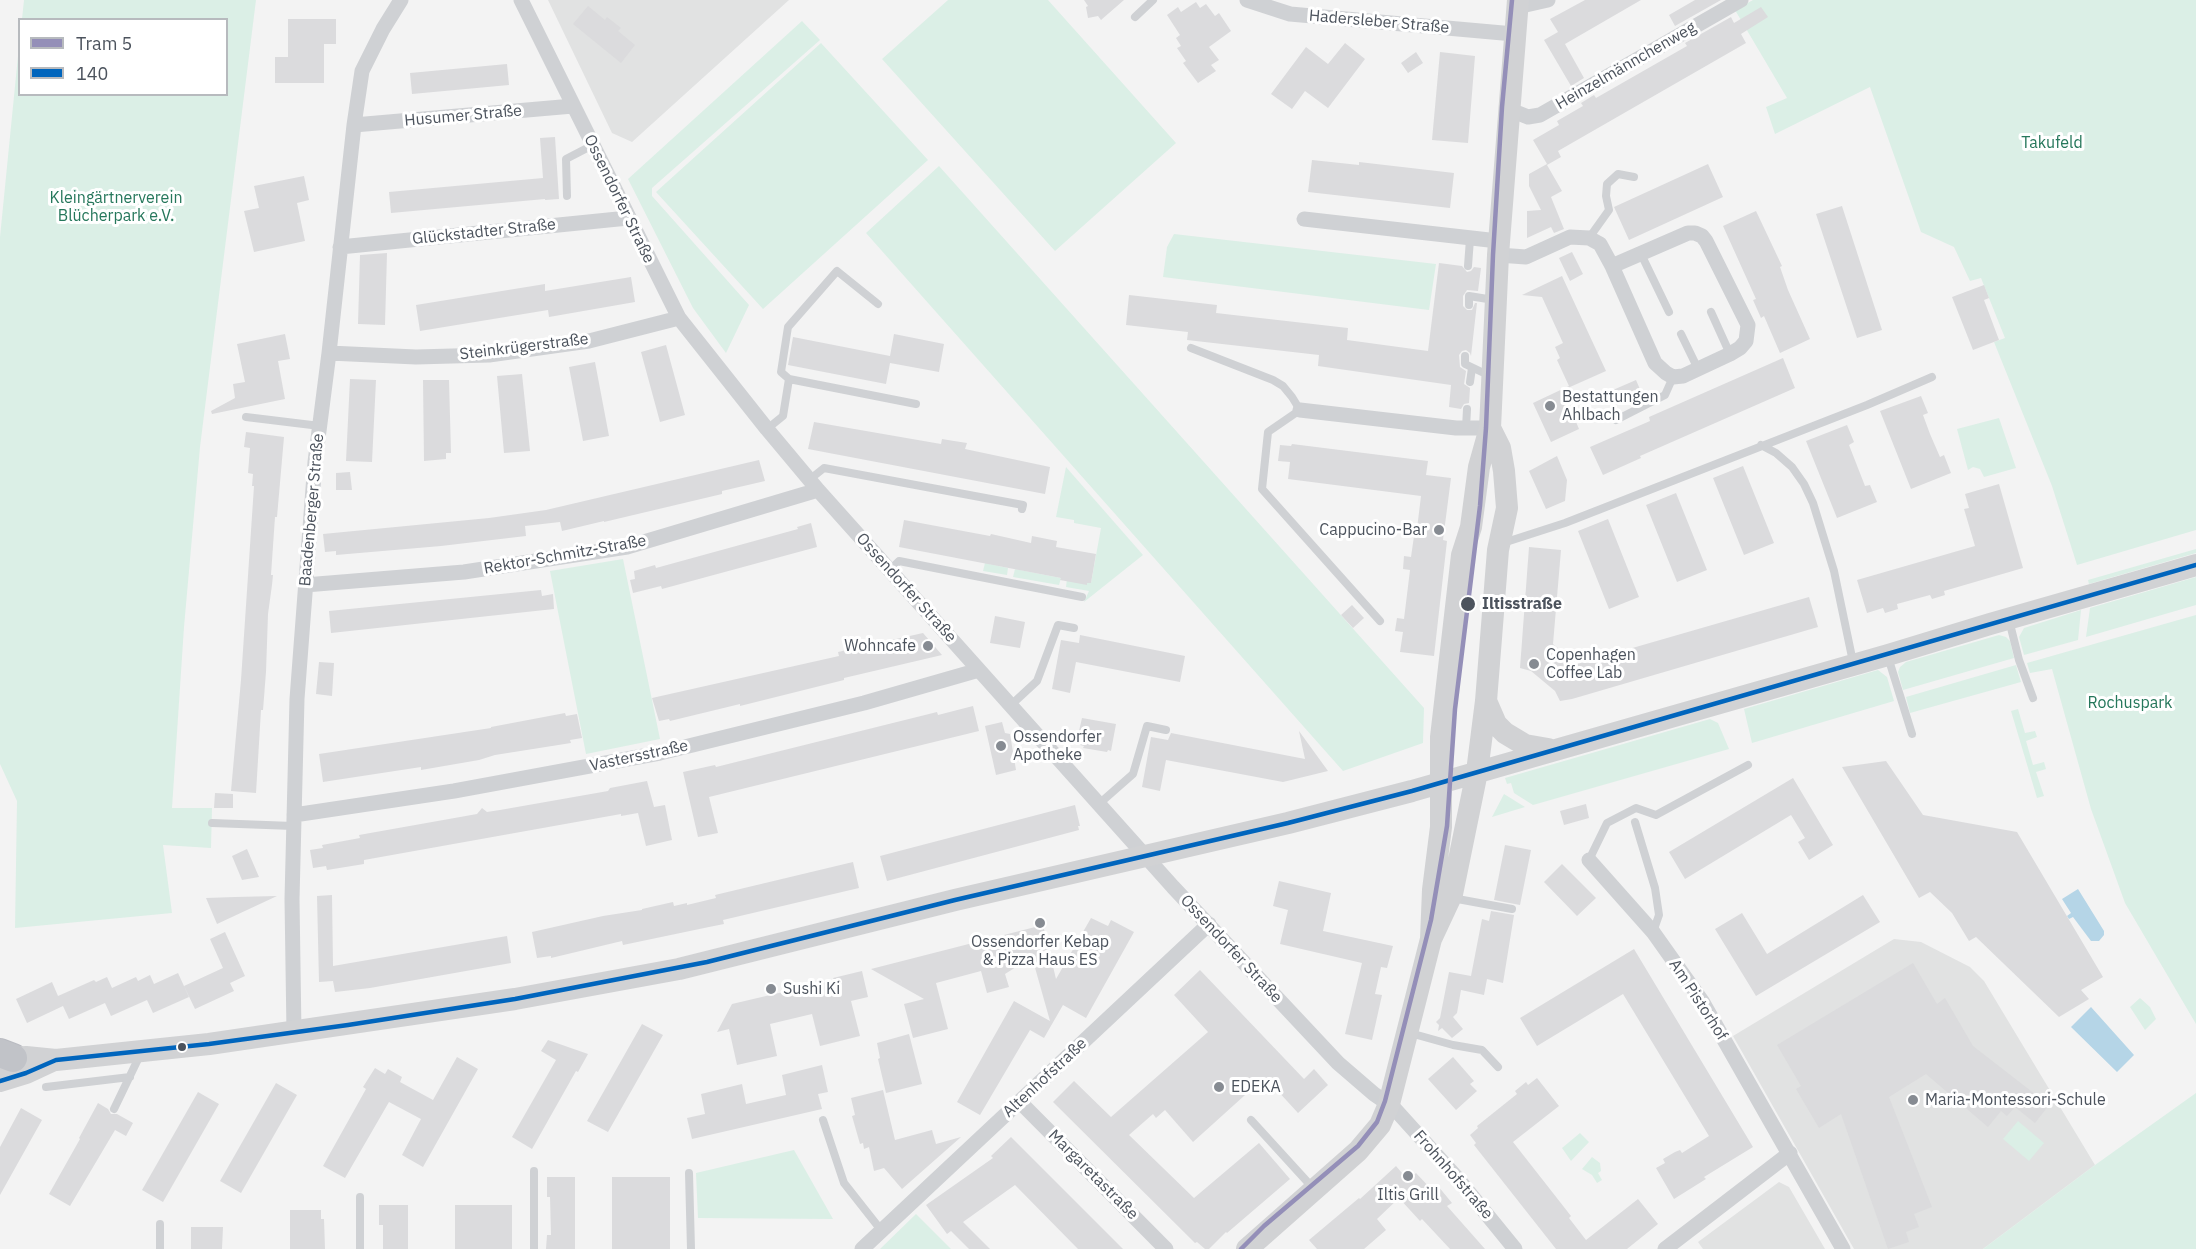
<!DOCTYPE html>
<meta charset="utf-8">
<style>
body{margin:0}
#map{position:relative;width:2196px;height:1249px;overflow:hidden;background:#f3f3f3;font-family:"IBM Plex Sans",sans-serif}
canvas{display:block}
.legend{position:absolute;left:18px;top:18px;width:210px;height:78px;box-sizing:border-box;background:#fff;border:2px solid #b7babe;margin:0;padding:8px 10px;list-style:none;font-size:18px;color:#4c535d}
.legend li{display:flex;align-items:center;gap:12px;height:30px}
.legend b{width:30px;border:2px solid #b7babe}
</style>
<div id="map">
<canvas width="2196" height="1249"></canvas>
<ul class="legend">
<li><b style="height:8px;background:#948fb8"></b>Tram 5</li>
<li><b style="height:8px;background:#0065bd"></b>140</li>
</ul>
</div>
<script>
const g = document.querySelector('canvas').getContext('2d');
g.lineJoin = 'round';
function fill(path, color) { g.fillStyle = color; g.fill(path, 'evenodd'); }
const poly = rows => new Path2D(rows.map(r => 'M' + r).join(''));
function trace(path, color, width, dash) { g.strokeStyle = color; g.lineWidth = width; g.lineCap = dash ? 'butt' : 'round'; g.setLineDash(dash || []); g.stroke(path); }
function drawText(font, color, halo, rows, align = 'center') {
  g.font = font + ' "IBM Plex Sans",sans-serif'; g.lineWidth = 6; g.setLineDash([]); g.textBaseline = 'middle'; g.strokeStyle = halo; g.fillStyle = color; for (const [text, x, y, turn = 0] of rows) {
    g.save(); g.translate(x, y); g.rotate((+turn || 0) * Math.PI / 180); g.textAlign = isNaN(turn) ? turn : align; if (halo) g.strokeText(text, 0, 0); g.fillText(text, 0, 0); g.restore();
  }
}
fill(poly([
 [548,0,789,0,632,142,612,133],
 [1894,939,1921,942,1970,967,1984,981,2095,1165,1983,1249,1854,1249,1733,1036],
 [1779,1182,1789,1187,1825,1249,1703,1249,1698,1242]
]), '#e1e2e2');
fill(poly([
 [24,0,256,0,200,447,184,627,172,808,212,808,211,848,163,845,172,913,15,928,17,801,0,764,0,237,19,46,20,94,226,94,226,20,22,19],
 [948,0,1048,0,1176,143,1055,251,882,59],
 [1753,0,2196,0,2196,530,2077,565,2052,486,1994,342,2005,338,1981,278,1970,281,1954,247,1921,232,1870,87,1775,134,1766,107,1787,98,1735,10],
 [802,21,820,40,652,188,652,196,749,305,726,353,693,308,628,179],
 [821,43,928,160,763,309,656,192],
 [939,166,1424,708,1423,743,1343,771,866,233],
 [1174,234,1436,264,1429,310,1163,277,1167,247],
 [1999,418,2016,468,1984,477,1980,469,1973,467,1968,470,1957,429],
 [1066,467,1143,555,1084,602,1089,591,1066,587,1067,579,1091,583,1101,528,1074,523,1074,520,1056,517],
 [2196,549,2196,553,2089,584,2088,580],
 [623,559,660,739,586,754,550,571],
 [985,563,1008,568,1007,575,983,571],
 [1015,569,1061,578,1059,585,1013,577],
 [2196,577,2196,605,2086,637,2090,608],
 [2081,610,2078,640,2024,655,2019,637,2024,628],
 [2196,615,2196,1024,2125,903,2091,809,2052,669,2030,673,2027,663],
 [1999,635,2006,637,2010,641,2014,658,1903,690,1898,672,1900,667,1906,662],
 [2016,665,2021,682,1910,713,1906,697],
 [1878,670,1887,677,1894,701,1752,743,1744,709],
 [2018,709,2025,733,2035,731,2037,737,2026,741,2033,765,2044,762,2046,769,2036,772,2044,796,2037,798,2011,711],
 [1710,719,1718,723,1729,749,1533,805,1514,793,1511,783,1507,784,1505,778],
 [1504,794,1525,807,1492,817],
 [2140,998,2150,1007,2156,1019,2145,1030,2130,1007],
 [2196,1093,2196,1249,1983,1249,2095,1165],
 [2018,1121,2044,1143,2029,1161,2003,1139],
 [1580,1133,1589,1142,1571,1161,1562,1148],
 [794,1150,833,1219,698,1218,696,1173],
 [1592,1157,1600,1163,1601,1171,1598,1173,1602,1180,1597,1183,1592,1175,1582,1169],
 [916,1214,951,1249,880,1249]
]), '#dbefe6');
fill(poly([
 [2078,889,2104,931,2104,935,2099,941,2091,941,2073,917,2069,919,2067,916,2071,913,2062,899],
 [2091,1007,2134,1055,2117,1072,2071,1027]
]), '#b5d5e7');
fill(poly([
 [1084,0,1124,0,1101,20,1098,16,1088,18,1086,7,1088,6],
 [1585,0,1641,0,1565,44,1584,78,1571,86,1544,40,1558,32,1550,19],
 [1695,0,1721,0,1675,26,1669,15],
 [1196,2,1200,8,1206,4,1215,16,1219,13,1231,31,1209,47,1219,60,1211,65,1216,71,1198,83,1183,63,1186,61,1177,48,1181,46,1176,38,1180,35,1167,15,1178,7,1181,12],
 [588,6,605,20,607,17,621,28,618,31,635,45,621,63,573,24],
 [1761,7,1768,17,1741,34,1746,43,1558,151,1561,157,1547,165,1562,191,1551,197,1564,229,1554,233,1551,227,1527,238,1527,211,1541,210,1529,186,1529,174,1547,164,1533,140,1559,125,1557,121,1583,106,1581,103,1594,95,1596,98,1687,46,1685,43,1731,17,1734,23],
 [288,19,336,19,336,44,324,44,324,83,275,83,275,57,288,57],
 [1345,43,1365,59,1328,108,1305,91,1292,109,1271,94,1306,47,1328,64],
 [1416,52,1423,63,1408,73,1401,63],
 [1440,52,1475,56,1468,143,1432,140],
 [507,64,509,85,412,94,410,73],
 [555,137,559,199,545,200,545,199,391,213,389,192,543,178,540,138],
 [1312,160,1359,165,1359,162,1454,173,1450,208,1308,192],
 [1708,164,1723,197,1629,240,1614,207],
 [304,176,309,200,297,203,305,241,254,252,244,211,259,208,254,186],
 [1842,206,1882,330,1857,338,1816,214],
 [1756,211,1782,266,1780,267,1788,290,1810,339,1780,353,1764,316,1761,318,1753,300,1756,299,1723,226],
 [1572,252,1583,274,1570,281,1559,258],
 [387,253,385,325,358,324,360,255],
 [1439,263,1462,266,1467,272,1471,271,1474,267,1481,268,1478,291,1467,290,1463,296,1463,306,1467,310,1472,310,1475,303,1477,303,1471,356,1470,353,1466,350,1462,351,1459,355,1460,367,1466,371,1464,384,1470,388,1469,403,1464,404,1461,409,1449,407,1451,385,1318,366,1319,355,1187,340,1188,332,1126,325,1129,295,1217,305,1216,313,1348,328,1347,340,1428,351],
 [1562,276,1606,371,1570,387,1576,399,1568,403,1579,429,1551,442,1533,403,1569,386,1557,360,1560,358,1555,347,1563,343,1542,297,1522,295],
 [631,277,635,302,549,317,548,310,420,331,416,305,545,284,545,291],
 [1984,285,1989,298,1984,300,1999,340,1973,350,1952,297],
 [285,334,290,359,278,361,285,399,212,414,211,411,235,398,233,384,245,382,237,344],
 [894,334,944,344,939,372,890,363,886,384,788,365,793,337,890,356],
 [666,345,685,415,660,422,641,352],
 [1783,358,1795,388,1640,456,1641,458,1603,475,1590,447,1650,421,1649,417],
 [595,362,609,436,583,441,569,367],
 [522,374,530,451,504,453,497,376],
 [350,379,376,380,372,462,346,461],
 [423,380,449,380,451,453,446,453,446,459,424,461],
 [1636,380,1642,394,1613,407,1606,393],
 [1921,396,1928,413,1923,415,1930,434,1940,457,1944,455,1951,473,1911,489,1880,411],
 [814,422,941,444,942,439,954,441,967,443,965,449,1050,467,1045,494,808,449],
 [1847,425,1854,442,1849,445,1865,486,1870,485,1877,502,1837,518,1806,441],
 [246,432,284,437,277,517,275,517,271,575,273,575,272,585,268,614,266,672,263,710,261,710,256,793,231,791,241,680,254,486,252,486,253,474,248,473,250,448,244,447],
 [1292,444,1428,461,1426,475,1451,478,1443,540,1447,541,1434,656,1400,652,1403,632,1395,631,1397,618,1404,619,1410,570,1403,569,1404,556,1411,557,1414,536,1416,537,1421,496,1288,479,1290,462,1278,461,1280,445,1291,446],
 [1557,456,1567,480,1565,501,1546,509,1529,471],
 [759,460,765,481,722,491,722,494,604,522,604,521,562,531,560,522,525,526,526,536,441,546,336,555,336,551,325,552,323,534,489,518,546,510],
 [1743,466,1774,543,1744,555,1713,478],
 [350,472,352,490,336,490,336,473],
 [1999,484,2023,568,1944,591,1945,595,1932,599,1930,595,1897,604,1898,609,1885,613,1883,608,1867,613,1857,580,1975,546,1964,509,1969,508,1965,494],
 [1676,493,1707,570,1677,582,1646,505],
 [1608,519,1639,597,1609,609,1578,531],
 [904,520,990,536,991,534,1031,543,1032,536,1057,541,1056,547,1096,554,1091,583,1087,583,1087,585,1060,580,1061,578,899,547],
 [811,523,817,547,662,589,661,586,633,593,630,580,635,579,634,571,655,565,656,568,798,529,797,527],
 [1529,547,1561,550,1553,644,1577,664,1809,597,1818,627,1572,699,1560,701,1555,691,1531,671,1520,668],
 [541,590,542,596,553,594,554,609,331,633,329,611],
 [1352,605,1364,618,1353,628,1341,615],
 [995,616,1025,622,1020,648,990,643],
 [923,633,942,655,844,678,844,680,740,706,740,704,670,721,669,719,659,721,652,698,839,656,838,652],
 [1080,635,1185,656,1180,682,1076,662,1070,693,1052,689,1061,640,1079,643],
 [319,662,334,663,332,696,316,694],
 [973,706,979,731,709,797,718,833,698,837,683,772,715,765,716,767,937,712,938,715],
 [565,713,566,716,577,714,582,738,570,740,571,743,495,755,479,760,421,770,421,767,323,782,319,754,491,728,491,727],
 [1082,718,1116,724,1111,751,1108,750,1107,752,1083,748,1084,746,1076,744],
 [1002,722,1005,733,1010,734,1016,770,996,775,985,726],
 [1299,731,1328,771,1283,782,1166,760,1160,791,1142,787,1151,737,1168,740,1171,733,1305,759],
 [1886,761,1923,815,2017,832,2103,977,2081,990,2089,999,2059,1017,1976,937,1969,941,1952,913,1930,892,1919,898,1842,767],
 [1793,778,1833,845,1809,860,1798,842,1805,838,1791,815,1685,879,1669,852],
 [647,781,654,807,665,805,672,840,646,846,638,813,621,816,621,814,364,860,364,864,327,870,326,866,313,868,310,850,323,848,322,845,360,838,359,835,477,814,482,808,487,812,500,810,608,791,610,788],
 [215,793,233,794,233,808,214,808],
 [1586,804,1589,818,1564,825,1560,811],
 [1075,805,1080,826,1078,826,1079,830,887,881,880,856],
 [1505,845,1531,850,1520,905,1494,900],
 [247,849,259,877,242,880,232,856],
 [853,862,859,888,723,920,724,924,709,927,623,945,622,941,551,958,551,956,537,958,532,932,603,916,642,910,642,909,673,902,674,906,687,903,687,905,716,898,715,895],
 [1562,864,1596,898,1577,916,1544,882],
 [1279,881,1331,893,1323,931,1393,946,1387,968,1381,967,1375,994,1382,995,1372,1040,1345,1034,1362,963,1280,944,1288,910,1273,906],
 [332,895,333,966,507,936,511,963,370,988,335,992,333,981,319,982,317,896],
 [1863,895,1880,922,1756,996,1715,929,1742,913,1767,954],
 [277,896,217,924,206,898,235,897],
 [1491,911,1514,915,1503,983,1487,979,1484,995,1461,990,1457,1013,1453,1017,1463,1029,1452,1038,1442,1028,1438,1031,1439,1025,1436,1022,1440,1018,1449,972,1471,976,1482,919,1489,921],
 [1091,918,1108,926,1111,920,1134,932,1086,1018,1063,1005,1044,1038,1030,1030,980,1115,957,1102,1014,1001,1050,1021,1032,957,1005,974,1009,987,987,993,981,971,936,983,948,1029,913,1038,904,1004,924,999,871,969,1043,925,1056,979],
 [225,932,245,976,230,983,234,991,195,1009,184,986,223,968,210,939],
 [1634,949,1753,1147,1704,1177,1706,1179,1674,1199,1656,1168,1665,1163,1663,1159,1675,1152,1680,1150,1682,1153,1709,1136,1623,994,1537,1046,1520,1018],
 [1913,963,1937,1004,1945,998,1973,1046,2049,1105,2035,1123,2015,1107,2007,1116,2001,1111,1988,1127,1926,1074,1889,1097,1932,1207,1914,1214,1919,1227,1906,1232,1909,1242,1888,1249,1841,1114,1819,1128,1796,1089,1801,1086,1777,1045],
 [1200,970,1304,1079,1314,1069,1328,1085,1298,1113,1265,1077,1193,1142,1165,1110,1156,1118,1153,1114,1129,1135,1194,1198,1259,1143,1290,1179,1227,1233,1226,1232,1209,1249,1205,1249,1197,1242,1195,1243,1053,1102,1074,1081,1111,1117,1208,1032,1174,995],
 [862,971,868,997,851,1001,860,1036,820,1046,812,1014,770,1024,777,1056,737,1065,729,1029,717,1032,732,1004,834,980,833,978],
 [178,973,189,997,153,1013,147,1000,111,1016,105,1003,69,1019,63,1006,27,1023,16,999,52,982,58,996,94,980,96,982,107,977,112,988,136,977,138,981,150,975,154,984],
 [642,1024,663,1035,608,1132,587,1121],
 [909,1034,922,1084,886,1093,878,1059,880,1058,877,1043],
 [548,1040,588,1054,578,1072,576,1071,532,1149,512,1137,556,1060,541,1051],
 [457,1057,478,1069,423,1167,402,1155,421,1119,389,1102,345,1178,323,1166,366,1089,363,1087,375,1068,385,1074,388,1069,402,1077,400,1082,433,1100],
 [1453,1057,1474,1081,1470,1084,1477,1091,1456,1110,1428,1079],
 [822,1065,828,1092,818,1094,822,1109,692,1139,687,1118,705,1114,701,1094,742,1084,746,1104,786,1095,782,1075],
 [1537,1078,1559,1106,1513,1142,1571,1216,1569,1218,1586,1240,1638,1199,1658,1224,1627,1249,1556,1249,1474,1145,1476,1143,1470,1135,1478,1128,1477,1126,1517,1094,1515,1091,1526,1082,1528,1085],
 [276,1083,297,1095,241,1193,220,1181],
 [883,1090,895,1140,932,1130,936,1144,961,1137,902,1189,884,1168,874,1171,869,1147,864,1149,863,1143,860,1144,852,1116,855,1115,851,1098],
 [198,1092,219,1104,163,1202,142,1190],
 [98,1103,108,1109,111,1114,117,1114,133,1123,126,1136,115,1130,70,1206,49,1194,80,1139,79,1138],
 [21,1108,42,1120,0,1195,0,1147],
 [1011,1137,1123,1249,1078,1249,1015,1185,963,1222,990,1249,969,1249,951,1231,947,1234,926,1205,993,1158,991,1156],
 [1396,1166,1408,1180,1416,1173,1433,1191,1438,1186,1452,1203,1447,1206,1485,1249,1450,1249,1422,1219,1420,1221,1399,1198,1377,1219,1386,1230,1364,1249,1317,1249,1309,1240,1359,1198,1360,1199],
 [547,1177,575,1177,575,1249,546,1249,547,1235,551,1235,550,1197,547,1197],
 [612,1177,670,1177,670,1249,612,1249],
 [379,1205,408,1205,408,1249,383,1249,383,1225,379,1225],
 [455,1205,512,1205,512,1249,455,1249],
 [290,1210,321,1210,321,1219,324,1219,325,1249,290,1249],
 [191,1227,223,1227,222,1249,191,1249]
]), '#dbdbdd');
const highway = poly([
 [0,1053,13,1058]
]);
trace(highway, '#b9bbc1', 30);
trace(poly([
 [1135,17,1153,0],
 [567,196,566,159,593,145],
 [1589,238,1609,210,1606,196,1607,184,1618,174,1634,177],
 [1641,254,1669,312],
 [1468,266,1470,239],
 [1469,305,1469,296,1494,300],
 [1711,312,1730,354],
 [1681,334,1698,369],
 [1191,348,1273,380,1283,386,1292,397,1300,410,1268,432,1262,489,1380,621],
 [1465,356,1465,364,1488,375],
 [789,379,781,372,788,327,837,271,878,304],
 [1470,382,1472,368],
 [246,417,320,426],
 [1616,420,1665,395,1673,377],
 [1466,428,1467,409],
 [767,429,783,416,789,379,916,404],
 [1761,445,1776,453,1792,467,1804,484,1813,503,1834,571,1853,662],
 [809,480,824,468,1023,505,1022,509],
 [1503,543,1565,523,1867,405,1932,377],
 [890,570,899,561,1082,597],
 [2009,620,2019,660,2033,698],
 [1888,657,1912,734],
 [1011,705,1037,681,1058,625,1074,628],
 [1100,803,1133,774,1147,726,1166,730],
 [1635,822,1655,888,1659,915,1653,932],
 [212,823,293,826],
 [1589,860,1607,823,1636,808,1656,815,1748,765],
 [1452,898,1512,909],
 [1410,1033,1453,1045,1482,1050,1498,1067],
 [46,1087,130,1077],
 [114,1109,140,1055],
 [823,1120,844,1183,881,1230],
 [1251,1120,1313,1188],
 [689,1173,691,1249],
 [360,1197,360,1249],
 [160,1249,160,1224],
 [534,1249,534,1171]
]), '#cfd1d4', 8);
trace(poly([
 [521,0,679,318,767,429,818,490,1173,887,1338,1063,1374,1094,1393,1107,1458,1179,1515,1249],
 [1247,0,1290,14,1514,34],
 [1517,7,1548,0],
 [1508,109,1528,117,1540,115,1741,0],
 [354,125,573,106],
 [1304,219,1498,241],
 [340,247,628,218],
 [1498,255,1526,257,1570,237,1589,238,1600,244,1612,266,1655,363,1666,373,1673,377,1683,376,1730,354,1740,348,1746,341,1748,325,1706,241,1702,236,1695,233,1688,233,1612,266],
 [329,353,416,357,489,355,589,341,679,318],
 [1300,410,1456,428,1490,428],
 [305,585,464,572,627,547,818,490],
 [294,815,454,791,660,753,864,703,979,670],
 [1589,860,1653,932,1702,1001,1843,1249],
 [294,1033,292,899,297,699,315,462,329,353,354,125,362,71,383,29,401,0],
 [1020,1102,1166,1249],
 [862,1249,1209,924],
 [1665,1249,1790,1153]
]), '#cfd1d4', 15);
trace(poly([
 [1486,701,1496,724,1505,733,1525,745,1548,749],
 [1431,939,1433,890,1441,827,1441,737,1462,555,1471,527,1479,467,1490,428,1498,255,1518,0],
 [0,1059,26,1057,56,1060,209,1044,515,999,679,969,955,900,1288,823,1412,791,1888,655,1990,624,2196,565],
 [0,1081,26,1073,54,1060],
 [1247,1249,1358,1151,1380,1125,1389,1104,1431,939,1452,894,1477,772,1486,701,1498,550,1507,508,1504,471,1500,448,1490,428]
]), '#d1d2d4', 22);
trace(highway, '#c1c3c8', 28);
trace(poly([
 [0,1081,26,1073,56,1060,209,1044,348,1025,515,999,707,962,955,900,1288,823,1412,791,2196,565]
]), '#0065bd', 4.5);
trace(poly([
 [1241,1249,1264,1226,1358,1146,1377,1122,1385,1101,1431,920,1447,826,1455,709,1480,506,1486,428,1493,255,1502,107,1512,0]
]), '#948fb8', 4.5);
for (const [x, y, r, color] of [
 [1550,406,6,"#868b92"],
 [1439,530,6,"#868b92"],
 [1468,604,8,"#4c535d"],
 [928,646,6,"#868b92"],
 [1534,664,6,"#868b92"],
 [1001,746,6,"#868b92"],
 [1040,923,6,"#868b92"],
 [771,989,6,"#868b92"],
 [182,1047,5,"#4c535d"],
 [1219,1087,6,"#868b92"],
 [1913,1100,6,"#868b92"],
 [1408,1176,6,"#868b92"]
]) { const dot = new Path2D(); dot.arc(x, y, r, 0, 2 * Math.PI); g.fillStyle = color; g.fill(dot); trace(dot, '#fff', 2); }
drawText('16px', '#4c535d', '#fff', [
 ["Hadersleber Straße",1379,22,5],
 ["Heinzelmännchenweg",1626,66,-30],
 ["Husumer Straße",463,116,-5],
 ["Ossendorfer Straße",619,199,64],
 ["Glückstadter Straße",484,232,-6],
 ["Steinkrügerstraße",524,347,-7],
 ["Baadenberger Straße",312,510,-85],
 ["Rektor-Schmitz-Straße",565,555,-10],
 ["Ossendorfer Straße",906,588,48],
 ["Vastersstraße",639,756,-12],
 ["Ossendorfer Straße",1231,949,47],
 ["Am Pistorhof",1698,1000,57],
 ["Altenhofstraße",1045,1078,-43],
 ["Margaretastraße",1093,1175,45],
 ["Frohnhofstraße",1453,1175,49]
]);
drawText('16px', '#25775b', '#fff', [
 ["Takufeld",2052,143],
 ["Kleingärtnerverein",116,198],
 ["Blücherpark e.V.",116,216],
 ["Rochuspark",2130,703]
]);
drawText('16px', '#4c535d', '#fff', [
 ["Bestattungen",1562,397],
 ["Ahlbach",1562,415],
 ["Cappucino-Bar",1427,530,"right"],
 ["Wohncafe",916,646,"right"],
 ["Copenhagen",1546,655],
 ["Coffee Lab",1546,673],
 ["Ossendorfer",1013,737],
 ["Apotheke",1013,755],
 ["Ossendorfer Kebap",1040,942,"center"],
 ["& Pizza Haus ES",1040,960,"center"],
 ["Sushi Ki",783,989],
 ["EDEKA",1231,1087],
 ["Maria-Montessori-Schule",1925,1100],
 ["Iltis Grill",1408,1195,"center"]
], 'left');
drawText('bold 16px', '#4c535d', '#fff', [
 ["Iltisstraße",1482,604]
], 'left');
</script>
